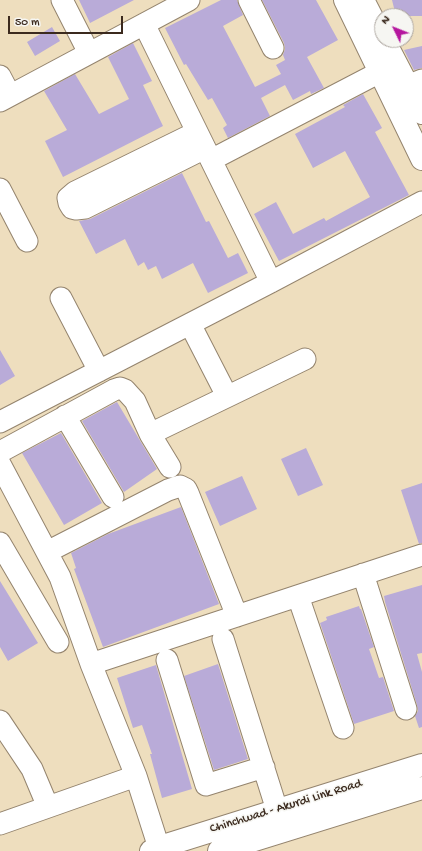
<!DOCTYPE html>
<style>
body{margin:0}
#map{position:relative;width:422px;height:851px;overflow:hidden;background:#eedebe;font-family:"Gochi Hand",sans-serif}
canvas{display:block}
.north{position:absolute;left:374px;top:8px;width:40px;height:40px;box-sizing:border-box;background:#f6f6f2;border:1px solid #aba49d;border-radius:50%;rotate:313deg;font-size:11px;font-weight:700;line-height:16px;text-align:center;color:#3b2a1e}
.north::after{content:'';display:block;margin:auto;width:14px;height:18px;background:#b5179e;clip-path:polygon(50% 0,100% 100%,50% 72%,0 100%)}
.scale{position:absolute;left:8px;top:16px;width:115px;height:18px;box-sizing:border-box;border:2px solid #3b2a1e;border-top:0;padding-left:5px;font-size:12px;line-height:14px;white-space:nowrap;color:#3b2a1e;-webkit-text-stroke:3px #f6f6f2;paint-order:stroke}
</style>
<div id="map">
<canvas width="422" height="851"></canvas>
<div class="north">N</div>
<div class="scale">50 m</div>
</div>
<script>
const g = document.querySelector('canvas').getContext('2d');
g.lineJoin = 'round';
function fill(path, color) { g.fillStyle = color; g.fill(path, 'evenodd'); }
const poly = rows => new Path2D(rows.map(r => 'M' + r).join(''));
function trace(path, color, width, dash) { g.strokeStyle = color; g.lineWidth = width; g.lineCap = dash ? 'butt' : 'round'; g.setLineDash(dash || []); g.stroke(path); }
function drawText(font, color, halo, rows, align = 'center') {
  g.font = font + ' "Gochi Hand",sans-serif'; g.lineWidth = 3; g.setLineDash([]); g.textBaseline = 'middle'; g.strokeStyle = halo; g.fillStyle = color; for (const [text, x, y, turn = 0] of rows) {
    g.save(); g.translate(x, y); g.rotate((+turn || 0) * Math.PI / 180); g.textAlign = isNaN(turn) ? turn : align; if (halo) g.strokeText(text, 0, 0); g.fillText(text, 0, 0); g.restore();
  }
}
fill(poly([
 [79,0,134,0,90,23],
 [221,0,237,0,243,15,223,26,255,87,281,74,276,65,285,60,283,55,285,49,284,43,262,0,316,0,338,40,307,57,324,88,311,94,310,91,293,100,285,85,261,98,270,116,228,138,223,128,227,125,212,98,208,100,186,64,184,65,165,28],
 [392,0,422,0,422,16,396,16],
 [52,27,60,41,35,56,27,42],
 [133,43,152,81,143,85,163,126,63,177,45,141,67,130,44,91,75,74,99,114,129,99,108,57],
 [422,46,422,68,414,70,404,50],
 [363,94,382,128,375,132,409,195,279,261,254,214,276,202,293,234,324,218,326,221,370,197,345,151,313,168,295,134,345,107,343,105],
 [182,173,206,222,209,221,228,258,238,253,248,273,208,293,193,263,162,279,156,266,148,270,144,262,138,266,125,239,96,254,79,221,90,219],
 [0,350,15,376,0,385],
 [117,402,157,469,124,492,82,421],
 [61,433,102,503,64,525,22,453],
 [306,448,323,485,298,496,281,459],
 [242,476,257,509,220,526,205,492],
 [422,483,422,543,419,544,401,490],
 [181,507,219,604,103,647,74,569,76,568,71,553,108,534],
 [0,581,38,643,8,661,0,647],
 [422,585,422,653,417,654,422,672,422,727,419,728,415,716,418,711,417,705,385,602,384,596],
 [359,606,360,609,361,609,374,647,369,649,379,678,383,677,394,711,354,724,320,623,327,620,326,617],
 [218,664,248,759,214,770,184,676],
 [156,665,192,789,162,798,150,754,152,754,142,725,133,728,117,678]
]), '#b9abd8');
const minor = poly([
 [62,0,89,53],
 [249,0,273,48],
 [144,24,271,282],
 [0,76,10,95],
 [395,96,407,86,422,80],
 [0,101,189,0],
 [197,132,75,192,68,198,69,203,72,208,76,209,85,208,205,148],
 [211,160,380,72],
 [0,189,27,241],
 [61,298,99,371],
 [190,324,227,396],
 [65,416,113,497],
 [0,422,271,282,422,202],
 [150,434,305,359],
 [0,452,114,390,120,388,125,390,135,401,150,434,170,467],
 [0,464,60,577,91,664,136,776,160,851],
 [0,543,58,642],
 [47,552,168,490,180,486,186,489,188,493,237,616],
 [363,574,406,709],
 [298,596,343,728],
 [223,639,277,810],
 [167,660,206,785,264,767],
 [91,664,422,555],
 [0,721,32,769,48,807],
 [0,824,136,776]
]);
const major = poly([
 [345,0,422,159],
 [363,0,382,37],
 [384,40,422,113],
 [151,851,160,847,422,765],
 [219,851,422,788]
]);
trace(minor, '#94846e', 23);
trace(major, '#94846e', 24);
trace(minor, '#fff', 21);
trace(major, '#fff', 22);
drawText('13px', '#3b2a1e', '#f6f6f2', [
 ["Chinchwad - Akurdi Link Road",286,807,-17]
]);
</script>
